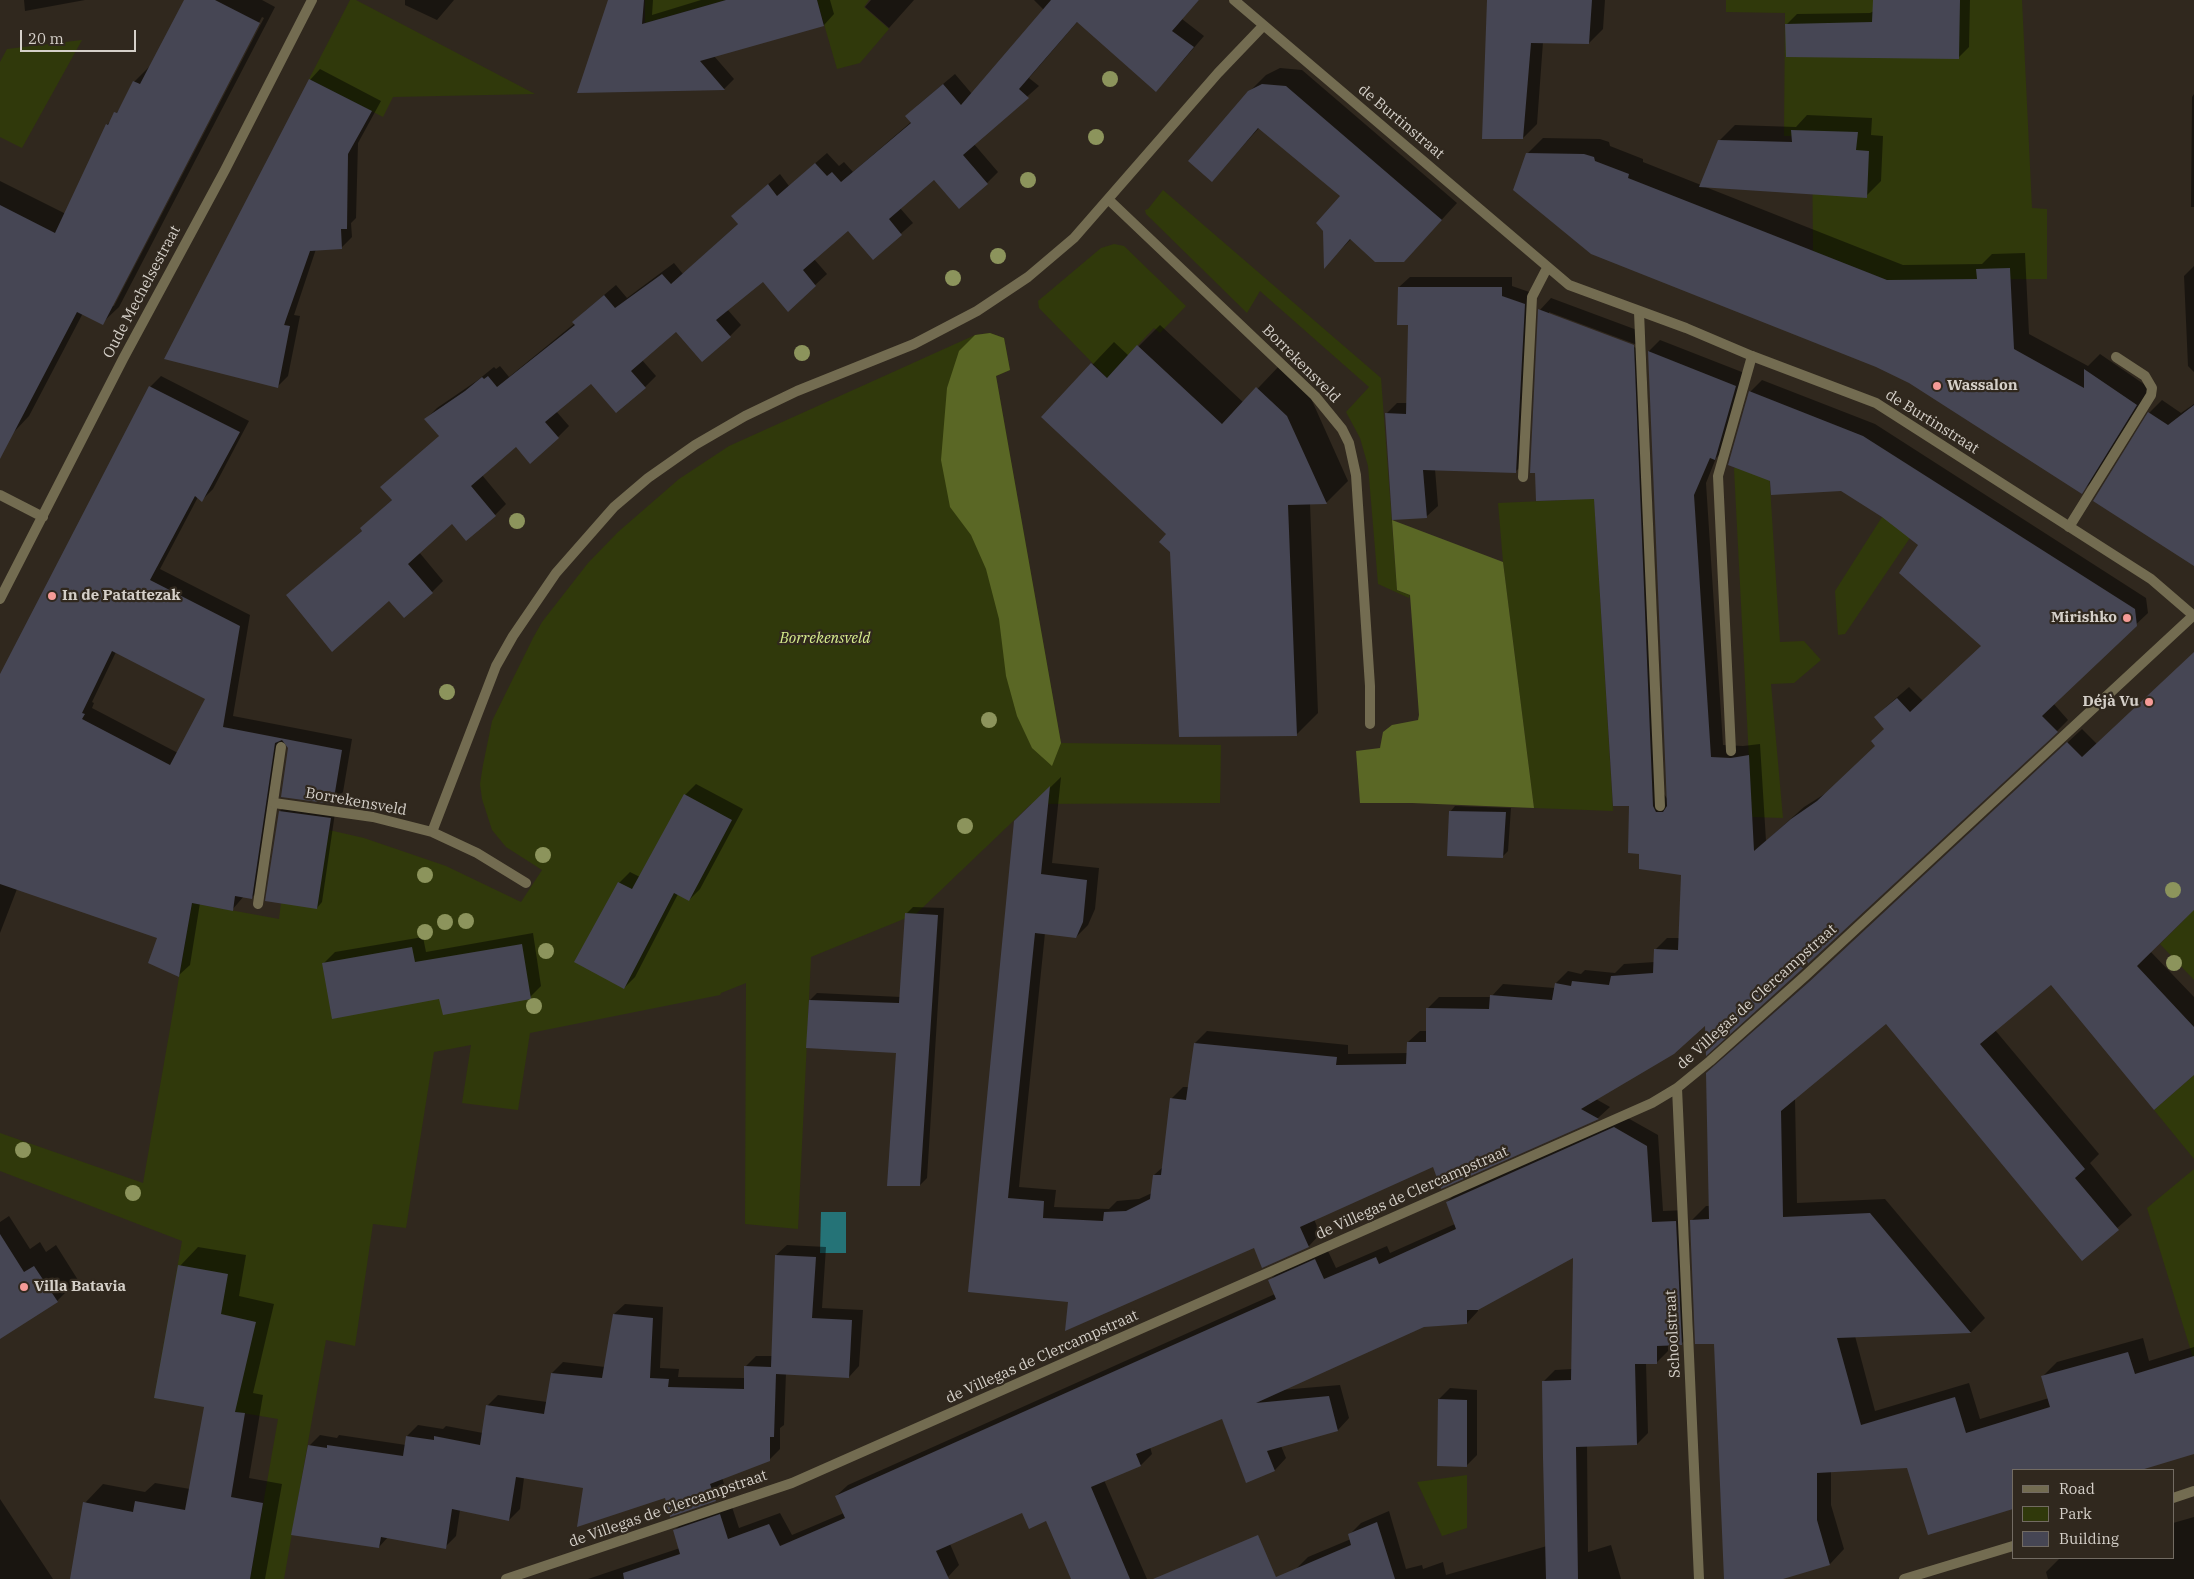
<!DOCTYPE html>
<meta charset="utf-8">
<style>
body{margin:0}
#map{position:relative;width:2194px;height:1579px;overflow:hidden;background:#30281e;font-family:"IBM Plex Serif",serif}
canvas{display:block}
.legend{position:absolute;left:2012px;top:1469px;width:162px;height:90px;box-sizing:border-box;background:#30281e;border:1px solid #726b62;margin:0;padding:6px 9px;list-style:none;font-size:15px;color:#d5d0c9}
.legend li{display:flex;align-items:center;gap:10px;height:25px}
.legend b{width:25px;border:1px solid #726b62}
.scale{position:absolute;left:20px;top:30px;width:116px;height:22px;box-sizing:border-box;border:2px solid #d5d0c9;border-top:0;padding-left:6px;font-size:15px;line-height:18px;white-space:nowrap;color:#d5d0c9;-webkit-text-stroke:4px #30281e;paint-order:stroke}
</style>
<div id="map">
<canvas width="2194" height="1579"></canvas>
<ul class="legend">
<li><b style="height:6px;background:#736c51"></b>Road</li>
<li><b style="height:14px;background:#30390b"></b>Park</li>
<li><b style="height:14px;background:#464654"></b>Building</li>
</ul>
<div class="scale">20 m</div>
</div>
<script>
const g = document.querySelector('canvas').getContext('2d');
g.lineJoin = 'round';
function fill(path, color) { g.fillStyle = color; g.fill(path, 'evenodd'); }
const poly = rows => new Path2D(rows.map(r => 'M' + r).join(''));
function trace(path, color, width, dash) { g.strokeStyle = color; g.lineWidth = width; g.lineCap = dash ? 'butt' : 'round'; g.setLineDash(dash || []); g.stroke(path); }
function drawText(font, color, halo, rows, align = 'center') {
  g.font = font + ' "IBM Plex Serif",serif'; g.lineWidth = 4.5; g.setLineDash([]); g.textBaseline = 'middle'; g.strokeStyle = halo; g.fillStyle = color; for (const [text, x, y, turn = 0] of rows) {
    g.save(); g.translate(x, y); g.rotate((+turn || 0) * Math.PI / 180); g.textAlign = isNaN(turn) ? turn : align; if (halo) g.strokeText(text, 0, 0); g.fillText(text, 0, 0); g.restore();
  }
}
fill(poly([
 [350,0,356,0,535,94,393,97,383,117,309,79],
 [645,0,726,0,645,23],
 [817,0,869,0,864,7,889,29,860,63,837,69],
 [1726,0,2022,0,2032,208,2047,209,2047,279,1905,280,1904,287,1813,251,1812,136,1784,136,1785,13,1726,12],
 [82,40,22,148,0,137,0,62,7,49],
 [1163,190,1381,378,1397,590,1410,595,1409,598,1378,584,1368,466,1360,438,1346,412,1369,387,1260,291,1247,313,1146,214,1145,210,1148,209],
 [1114,244,1124,246,1186,306,1160,333,1154,328,1107,378,1039,308,1038,301,1101,248],
 [990,333,1004,338,1010,370,996,376,1061,743,1221,745,1220,803,1031,804,916,914,811,957,798,1229,745,1224,746,983,721,993,720,995,530,1033,518,1110,462,1103,471,1045,434,1052,406,1228,373,1224,355,1346,326,1340,284,1579,250,1579,278,1419,154,1398,182,1241,0,1171,0,1133,143,1183,192,903,279,919,281,903,328,837,329,830,364,838,446,866,521,902,542,870,506,847,492,830,482,799,480,784,483,765,492,721,533,638,542,622,588,563,618,532,679,479,729,446,975,335],
 [1766,399,1789,407,1768,455,1780,642,1804,641,1821,660,1794,683,1771,684,1783,818,1752,817,1734,469],
 [1590,431,1613,811,1534,808,1503,562,1498,503,1565,500,1567,434],
 [1882,517,1922,520,1845,634,1838,635,1835,591],
 [2194,831,2194,980,2160,944,2185,919],
 [2194,1075,2194,1159,2154,1110],
 [2194,1169,2194,1361,2147,1208],
 [1467,1475,1467,1528,1442,1536,1417,1482]
]), '#30390b');
fill(poly([
 [990,333,1004,338,1010,370,996,376,1061,743,1052,766,1032,748,1017,716,1006,676,999,619,986,569,971,535,950,507,941,460,947,388,959,351,975,335],
 [1392,520,1503,562,1534,808,1412,803,1360,803,1356,751,1380,748,1383,732,1392,725,1418,720,1419,715,1410,595,1397,590]
]), '#5a6725');
fill(poly([
 [821,1212,846,1212,846,1253,820,1253]
]), '#257377');
fill(poly([
 [24,0,85,0,25,11],
 [186,0,262,0,275,7,119,307,102,323,83,313,29,416,13,433,0,426,0,181,66,214,107,125,122,106,134,82,150,66],
 [262,17,264,18,114,306,111,306],
 [405,0,454,0,437,20,405,5],
 [610,0,653,0,652,15,701,0,830,0,834,14,824,25,714,56,734,79,724,89,579,92],
 [871,0,914,0,889,28,865,7],
 [1034,0,1199,0,1182,19,1204,36,1167,79,1078,21,1029,78,1039,86,974,144,998,172,987,183,959,207,934,178,900,208,913,223,873,258,848,229,814,259,827,274,788,310,763,280,727,309,741,325,730,336,676,331,642,360,656,376,645,387,591,382,556,411,569,426,558,437,516,445,482,475,506,504,495,515,452,522,419,552,443,581,432,592,389,599,288,595,363,530,361,528,393,499,440,435,426,419,437,408,478,380,494,367,496,369,500,366,509,377,575,323,574,322,585,311,616,285,627,298,674,263,683,274,739,223,744,205,780,174,789,186,827,153,839,166,844,162,853,172,911,122,918,105,955,74,972,94,1044,10],
 [1488,0,1605,0,1603,29,1589,43,1543,42,1537,124,1523,138],
 [1874,0,1970,0,1969,47,1959,57,1787,24,1797,14,1870,13,1874,11],
 [1280,68,1302,70,1457,203,1404,261,1351,239,1325,266,1341,196,1259,128,1212,180,1249,92,1266,75],
 [320,69,381,101,358,143,356,218,351,223,352,237,341,248,316,249,294,315,300,316,288,376,278,386,310,80],
 [2194,94,2194,207,2191,207,2192,97],
 [1807,115,1872,118,1871,135,1883,136,1881,181,1866,196,1703,186,1903,265,1982,264,1992,254,2025,253,2029,334,2088,366,2100,354,2151,389,2097,477,2081,492,1910,382,1527,154,1543,138,1600,139,1609,142,1610,146,1643,159,1643,162,1701,185,1719,141,1735,125,1796,127],
 [2194,266,2194,372,2188,366,2184,276],
 [1410,277,1512,277,1512,286,1535,294,1527,461,1516,471,1435,469,1438,506,1427,516,1393,519,1387,413,1397,403,1408,403,1409,323,1399,287],
 [1551,298,1645,333,1664,794,1668,800,1649,351,1660,340,1747,374,1727,447,1716,458,1706,483,1723,745,1743,746,1760,744,1766,841,1804,807,1831,790,1876,746,1885,728,1875,717,1887,706,1909,687,1923,701,1983,646,1919,544,1883,516,1841,489,1771,480,1730,464,1750,392,1762,380,1875,424,2146,598,2148,613,2053,703,2068,720,2057,731,1706,1024,1596,1099,1610,1107,1598,1118,1442,1187,1434,1165,1314,1219,1320,1234,1309,1246,1263,1266,1254,1247,1069,1301,970,1291,1016,821,1061,777,1052,863,1099,868,1095,909,1088,925,1076,937,1045,933,1019,1187,1056,1190,1054,1207,1109,1209,1117,1201,1139,1199,1152,1193,1154,1175,1163,1167,1172,1098,1183,1087,1189,1087,1195,1043,1207,1031,1348,1045,1348,1054,1408,1053,1408,1042,1420,1031,1427,1031,1427,1009,1439,997,1491,997,1503,984,1555,988,1556,983,1568,971,1581,974,1585,970,1615,973,1624,964,1655,962,1655,950,1667,938,1680,938,1683,874,1641,853,1630,804,1595,498,1540,310],
 [1549,312,1640,346,1639,349,1549,314],
 [1160,325,1244,403,1279,366,1309,394,1348,481,1327,502,1310,503,1318,713,1296,735,1171,552,1167,533,1043,417,1114,342,1129,356],
 [161,376,249,421,213,489,202,500,198,497,160,569,250,615,233,716,352,739,343,792,332,803,285,741,262,887,251,898,244,896,232,910,200,903,190,965,179,975,159,937,17,889,0,933,0,677,150,387],
 [116,652,207,699,178,753,92,708,94,703,92,702],
 [2162,400,2181,413,2194,404,2194,561,2149,413],
 [2194,653,2194,909,2150,951,2194,997,2194,1073,2051,984,1995,1030,2099,1154,2090,1163,2132,1215,2082,1259,1886,1022,1795,1098,1797,1203,1885,1199,1985,1318,1971,1332,1855,1336,1875,1411,1969,1383,1980,1419,2049,1398,2042,1377,2057,1362,2143,1338,2149,1361,2194,1347,2194,1453,2137,1470,2013,1470,1908,1467,1831,1471,1831,1505,1844,1549,1830,1564,1778,1579,1725,1579,1715,1342,1691,1221,1706,1206,1710,1206,1722,1059,1826,967,2082,729,2097,744],
 [696,784,743,809,700,889,689,900,678,894,635,977,624,988,619,883,630,872,640,877,685,795],
 [285,806,335,813,322,902,317,908,280,811],
 [1455,806,1511,808,1508,851,1503,856,1450,812],
 [913,907,944,908,927,1178,920,1185,897,1051,810,1000,817,993,901,997,906,914],
 [533,933,541,986,530,997,440,997,324,963,335,952,423,937,426,952],
 [1626,1117,1658,1135,1663,1211,1687,1210,1693,1332,1681,1344,1668,1344,1668,1351,1657,1362,1646,1363,1648,1433,1637,1444,1587,1445,1588,1552,1611,1545,1621,1579,1301,1579,1296,1569,1308,1557,1351,1539,1350,1534,1361,1523,1389,1511,1406,1569,1422,1565,1423,1569,1443,1562,1446,1575,1547,1546,1544,1381,1555,1370,1572,1369,1575,1256,1478,1308,1478,1311,1467,1323,1424,1326,1281,1390,1340,1385,1349,1418,1338,1430,1281,1446,1286,1458,1275,1470,1246,1482,1222,1418,1150,1447,1152,1454,1141,1465,1104,1480,1147,1579,1072,1579,1047,1519,1022,1512,950,1544,959,1565,948,1577,941,1579,588,1579,680,1548,675,1530,686,1519,731,1504,739,1528,780,1513,792,1535,844,1513,836,1496,848,1485,1275,1294,1269,1281,1281,1269,1327,1249,1336,1268,1387,1246,1390,1253,1455,1224,1447,1202,1459,1190],
 [9,1216,30,1249,40,1242,46,1252,56,1245,78,1280,57,1301,0,1337,0,1222],
 [787,1245,826,1247,822,1308,863,1310,859,1366,849,1377,786,1373,784,1425,780,1428,780,1449,769,1460,722,1478,726,1489,715,1500,585,1487,524,1478,520,1509,509,1520,460,1510,456,1536,445,1547,388,1537,379,1547,309,1446,320,1435,337,1438,339,1435,406,1445,407,1436,418,1425,443,1429,446,1426,483,1433,487,1406,498,1395,547,1402,552,1373,563,1362,605,1367,614,1314,625,1304,663,1307,660,1368,679,1369,678,1377,745,1378,745,1367,756,1356,773,1356,776,1255],
 [198,1247,246,1255,239,1296,274,1304,253,1393,263,1395,249,1478,282,1484,265,1579,71,1579,85,1503,103,1484,145,1492,155,1483,190,1489,205,1406,180,1266],
 [1450,1388,1477,1390,1477,1455,1466,1466,1439,1399],
 [0,1499,53,1579,0,1579],
 [2194,1517,2194,1579,2048,1579,2046,1572,2060,1558,2173,1558,2173,1523]
]), '#0007');
fill(poly([
 [184,0,215,0,260,23,103,325,77,312,0,459,0,205,55,233,106,124,108,125,114,112,117,113,133,81,140,84],
 [608,0,644,0,642,24,726,0,817,0,824,26,700,61,725,90,577,93],
 [1051,0,1199,0,1172,31,1194,47,1156,92,1077,22,1019,89,1029,98,963,155,988,184,959,209,934,180,889,219,902,235,873,260,848,231,803,270,816,286,788,312,763,282,716,320,731,337,702,362,676,332,631,371,646,388,616,413,591,384,545,422,559,438,530,464,516,447,471,486,496,516,466,541,452,524,408,564,433,593,404,618,389,601,332,652,286,595,362,531,360,528,392,500,380,487,439,436,424,419,465,391,482,377,484,379,488,376,497,387,575,325,572,322,604,295,615,308,662,274,671,284,738,224,731,216,768,184,777,196,815,163,827,176,832,172,841,182,911,123,905,116,943,84,961,105],
 [1487,0,1592,0,1589,44,1531,43,1523,139,1482,139],
 [1873,0,1960,0,1959,59,1786,57,1785,24,1872,22],
 [309,79,372,111,348,154,347,229,341,229,342,249,310,251,284,325,290,326,278,388,164,359],
 [1262,84,1286,86,1442,220,1404,262,1375,262,1350,239,1324,269,1323,231,1316,223,1340,196,1258,128,1212,182,1188,161,1248,91],
 [1791,130,1858,132,1856,150,1869,151,1867,198,1699,187,1718,140,1792,142],
 [1526,153,1584,154,1594,157,1595,161,1629,174,1628,178,1887,280,1977,279,1976,269,2010,268,2014,349,2084,388,2084,369,2137,405,2082,494,1909,383,1876,367,1591,254,1513,190],
 [1398,287,1502,287,1502,296,1525,304,1516,473,1423,470,1427,518,1392,520,1385,413,1406,414,1408,325,1397,325],
 [1538,309,1634,345,1653,806,1656,812,1663,812,1667,806,1648,351,1736,386,1715,460,1710,458,1694,495,1711,757,1731,758,1749,755,1754,851,1791,819,1817,801,1875,746,1871,741,1884,729,1874,717,1897,698,1910,712,1981,646,1899,573,1918,545,1882,517,1841,491,1771,495,1770,481,1728,465,1749,391,1863,436,2135,609,2137,626,2042,716,2058,732,1800,971,1706,1056,1705,1026,1674,1054,1581,1109,1599,1119,1441,1189,1433,1167,1300,1227,1309,1247,1262,1268,1254,1248,1065,1331,1068,1302,968,1292,1014,821,1050,786,1041,874,1087,880,1083,922,1076,938,1035,933,1008,1198,1044,1201,1043,1218,1103,1221,1104,1212,1126,1211,1150,1199,1153,1175,1161,1175,1170,1098,1186,1100,1194,1043,1337,1057,1336,1065,1406,1064,1407,1042,1426,1042,1426,1008,1489,1009,1490,995,1552,1000,1555,983,1571,986,1572,981,1609,985,1611,976,1653,973,1654,949,1678,950,1681,875,1639,869,1639,854,1628,853,1629,806,1613,806,1594,499,1536,501,1535,473,1530,473],
 [1137,345,1222,424,1256,387,1287,416,1327,504,1288,505,1297,736,1179,737,1170,552,1159,542,1166,534,1041,417,1091,363,1107,378],
 [149,386,240,432,202,502,195,496,150,580,240,626,223,727,342,750,333,804,281,797,288,748,282,740,275,743,252,899,235,896,233,911,192,903,179,977,148,963,157,938,0,884,0,674],
 [112,651,205,699,170,765,82,719,85,714,82,713],
 [2194,405,2194,566,2093,501,2148,412,2168,425],
 [2194,652,2194,910,2137,966,2194,1027,2194,1075,2154,1110,2051,985,1980,1044,2085,1169,2075,1178,2119,1230,2082,1261,1886,1024,1781,1111,1783,1217,1870,1213,1971,1333,1837,1338,1861,1425,1955,1397,1966,1433,2050,1407,2041,1376,2128,1352,2135,1374,2194,1356,2194,1454,2141,1470,2013,1470,2013,1509,1928,1535,1907,1468,1817,1473,1817,1520,1830,1565,1783,1579,1724,1579,1714,1344,1695,1344,1690,1220,1709,1219,1706,1073,1810,981,2067,742,2082,757],
 [684,794,732,820,689,901,674,893,624,989,574,962,618,882,632,889],
 [279,811,331,818,317,909,265,901],
 [1449,811,1506,812,1503,858,1447,856],
 [905,913,938,915,920,1186,887,1186,896,1053,806,1048,809,1000,899,1003],
 [522,944,531,999,443,1015,439,999,332,1019,322,963,412,947,415,962],
 [1614,1127,1647,1146,1652,1222,1676,1221,1682,1345,1657,1346,1657,1364,1635,1364,1637,1445,1576,1447,1578,1579,1546,1579,1543,1458,1542,1381,1571,1380,1573,1258,1478,1310,1467,1310,1467,1324,1424,1327,1256,1403,1329,1396,1338,1431,1267,1451,1275,1471,1246,1483,1222,1419,1136,1454,1141,1466,1091,1487,1130,1579,1071,1579,1046,1521,1029,1529,1022,1513,936,1551,949,1579,624,1579,623,1573,680,1554,673,1530,720,1514,728,1539,769,1524,780,1546,845,1518,835,1496,1276,1299,1268,1280,1315,1259,1324,1279,1376,1257,1379,1264,1456,1229,1446,1202],
 [0,1234,24,1272,34,1266,58,1302,0,1339],
 [775,1255,816,1257,812,1318,852,1320,849,1378,776,1374,774,1437,770,1437,770,1461,710,1484,716,1501,670,1517,665,1498,577,1527,583,1488,516,1477,509,1521,452,1509,446,1549,381,1537,379,1548,291,1535,308,1445,327,1448,327,1445,403,1456,406,1436,434,1440,434,1436,480,1445,486,1405,544,1414,551,1373,602,1378,613,1314,653,1318,650,1378,669,1379,668,1387,744,1389,744,1366,771,1367],
 [178,1265,228,1274,221,1314,256,1322,235,1412,245,1413,231,1497,263,1503,250,1579,70,1579,83,1502,133,1512,135,1501,185,1510,204,1407,154,1398],
 [1438,1399,1467,1400,1467,1467,1437,1466],
 [1377,1522,1395,1579,1153,1579,1258,1535,1276,1577,1351,1545,1348,1534]
]), '#464654');
trace(poly([
 [1639,312,1660,806],
 [2069,527,2151,395,2152,388,2145,376,2116,357],
 [1731,751,1718,476,1752,356],
 [258,904,281,747]
]), '#736c51', 10);
trace(poly([
 [1234,0,1569,285,1686,328,1752,356,1876,403,2151,579,2194,616],
 [1109,200,1315,396,1342,429,1349,443,1356,475,1370,686,1370,724],
 [1523,477,1532,297,1547,268],
 [0,495,43,517],
 [0,599,123,359,225,170,312,0],
 [274,803,373,817,432,832,477,853,526,883],
 [432,832,496,666,513,636,556,573,614,507,648,478,695,445,745,416,797,391,914,344,977,311,1028,277,1074,238,1218,73,1263,26],
 [1677,1088,1699,1579],
 [2173,1498,2194,1491],
 [506,1579,792,1483,1652,1103,1677,1088,1710,1061,1805,976,2194,615],
 [1904,1579,2013,1546]
]), '#736c51', 10);
g.fillStyle = '#8c945c';
for (const [x, y] of [
 [1110,79],
 [1096,137],
 [1028,180],
 [998,256],
 [953,278],
 [802,353],
 [517,521],
 [447,692],
 [989,720],
 [965,826],
 [543,855],
 [425,875],
 [2173,890],
 [466,921],
 [445,922],
 [425,932],
 [546,951],
 [2174,963],
 [534,1006],
 [23,1150],
 [133,1193]
]) { g.beginPath(); g.arc(x, y, 8, 0, 2 * Math.PI); g.fill(); }
for (const [x, y, r, color] of [
 [1937,386,5,"#f59b97"],
 [52,596,5,"#f59b97"],
 [2127,618,5,"#f59b97"],
 [2149,702,5,"#f59b97"],
 [24,1287,5,"#f59b97"]
]) { const dot = new Path2D(); dot.arc(x, y, r, 0, 2 * Math.PI); g.fillStyle = color; g.fill(dot); trace(dot, '#30281e', 2); }
drawText('15px', '#d5d0c9', '#30281e', [
 ["de Burtinstraat",1401,122,40],
 ["Oude Mechelsestraat",142,292,-62],
 ["Borrekensveld",1301,364,45],
 ["de Burtinstraat",1932,422,32],
 ["Borrekensveld",356,802,10],
 ["de Villegas de Clercampstraat",1757,997,-42],
 ["de Villegas de Clercampstraat",1412,1193,-24],
 ["Schoolstraat",1673,1334,-93],
 ["de Villegas de Clercampstraat",1042,1357,-24],
 ["de Villegas de Clercampstraat",668,1509,-19]
]);
drawText('bold 15px', '#d5d0c9', '#30281e', [
 ["Wassalon",1947,386],
 ["In de Patattezak",62,596],
 ["Mirishko",2117,618,"right"],
 ["Déjà Vu",2139,702,"right"],
 ["Villa Batavia",34,1287]
], 'left');
drawText('italic 15px', '#d7ed8e', '#30281e', [
 ["Borrekensveld",825,639]
]);
</script>
